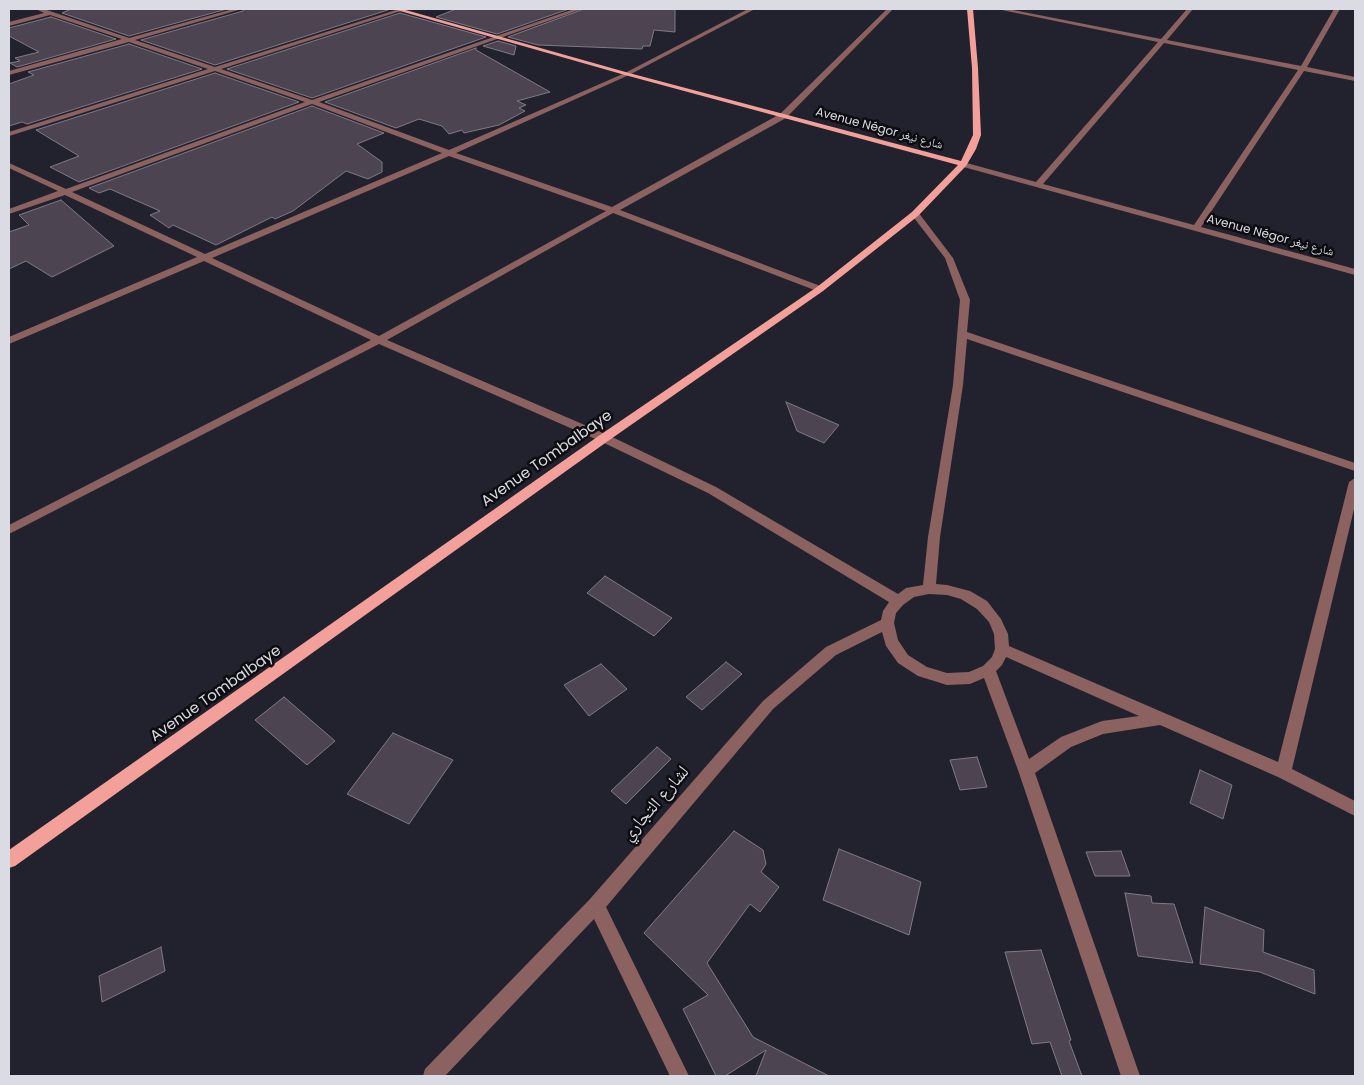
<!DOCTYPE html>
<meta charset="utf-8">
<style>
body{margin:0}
#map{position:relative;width:1364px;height:1085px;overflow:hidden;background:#22222e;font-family:Poppins,sans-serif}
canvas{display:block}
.frame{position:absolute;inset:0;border:10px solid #dadbe3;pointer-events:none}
</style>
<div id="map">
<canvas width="1364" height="1085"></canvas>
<div class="frame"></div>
</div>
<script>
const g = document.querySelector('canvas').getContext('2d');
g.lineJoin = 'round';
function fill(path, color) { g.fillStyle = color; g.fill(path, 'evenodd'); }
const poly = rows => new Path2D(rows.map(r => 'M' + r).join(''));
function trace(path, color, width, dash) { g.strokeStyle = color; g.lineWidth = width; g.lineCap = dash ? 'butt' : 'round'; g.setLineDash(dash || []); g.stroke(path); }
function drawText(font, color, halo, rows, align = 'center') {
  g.font = font + ' Poppins,"Noto Naskh Arabic",sans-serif'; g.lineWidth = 5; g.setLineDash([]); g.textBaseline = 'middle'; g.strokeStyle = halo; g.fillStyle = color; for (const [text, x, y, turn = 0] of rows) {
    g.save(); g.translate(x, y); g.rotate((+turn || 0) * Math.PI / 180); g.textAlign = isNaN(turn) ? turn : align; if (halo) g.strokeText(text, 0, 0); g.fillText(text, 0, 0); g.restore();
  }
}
const building = poly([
 [71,9,227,9,129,36,62,13,71,9],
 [244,9,391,9,215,65,141,40,243,11,244,9],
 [456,9,569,9,497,34,436,17,456,9],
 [584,9,675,9,675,32,654,30,650,46,643,46,642,49,538,45,508,37,584,9],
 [400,13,486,37,312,98,227,69,400,13],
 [51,17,116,39,17,67,10,63,20,61,15,58,39,52,9,36,9,28,51,17],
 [498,41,516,46,514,55,483,46,498,41],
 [129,44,202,69,27,124,22,122,9,126,9,84,34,75,28,72,129,44],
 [476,48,476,50,550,92,517,101,526,105,519,108,525,111,499,125,464,133,462,130,449,134,442,126,419,119,396,128,325,102,476,48],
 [215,73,299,102,79,182,50,167,79,156,36,130,215,73],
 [312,106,384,133,357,144,382,162,382,172,368,179,346,171,293,211,275,219,272,217,216,245,173,225,169,228,150,215,160,211,110,189,99,193,89,188,312,106],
 [61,200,114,246,52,277,26,261,9,269,9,232,29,225,19,215,61,200],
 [786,402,839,425,824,443,797,431,786,402],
 [605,576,672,618,654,636,587,593,605,576],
 [726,662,742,674,702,710,686,697,726,662],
 [601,664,627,689,589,716,564,685,601,664],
 [284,697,335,741,307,765,255,720,284,697],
 [393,733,453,760,409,824,347,794,393,733],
 [657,747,671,759,626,804,611,791,657,747],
 [977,757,987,787,960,790,950,760,977,757],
 [1200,770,1232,785,1223,819,1190,803,1200,770],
 [734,831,763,850,766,864,761,872,779,887,760,912,750,904,707,963,753,1037,829,1076,756,1076,766,1050,725,1076,716,1076,683,1009,708,995,644,933,734,831],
 [839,849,921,882,909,935,823,900,839,849],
 [1121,851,1130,876,1095,876,1086,852,1121,851],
 [1125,893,1151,896,1152,903,1174,904,1193,963,1138,956,1125,893],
 [1205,907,1264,930,1263,952,1314,970,1315,994,1260,972,1200,964,1205,907],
 [161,947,165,971,102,1002,99,976,161,947],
 [1041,950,1071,1040,1069,1041,1082,1076,1062,1076,1050,1042,1032,1044,1005,952,1041,950]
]);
fill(building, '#4c4450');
trace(building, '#817986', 1);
fill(poly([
 [36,9,44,9,129,38,233,9,242,9,135,40,215,67,399,9,407,9,221,69,312,100,574,9,582,9,319,102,449,150,625,73,748,9,755,9,629,75,456,153,612,207,780,114,887,9,893,9,786,118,620,210,823,287,823,291,817,291,613,213,387,340,608,435,716,487,898,594,906,588,923,585,928,537,953,385,960,300,945,258,911,214,918,212,953,258,970,300,967,332,1355,463,1355,471,967,339,963,385,940,537,936,584,947,585,970,591,987,601,1001,619,1008,634,1009,646,1278,762,1349,482,1355,478,1355,505,1292,769,1355,801,1355,816,1278,777,1160,725,1103,734,1071,747,1035,773,1140,1076,1121,1076,1018,770,984,678,970,684,947,685,918,676,898,663,886,646,882,632,836,655,773,709,606,907,689,1076,670,1076,594,919,445,1076,423,1076,425,1069,590,899,763,701,826,647,881,620,883,611,889,602,708,493,600,441,379,344,9,534,9,525,371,340,204,261,9,344,9,337,197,257,65,195,9,214,9,209,58,191,9,168,9,163,66,189,305,102,215,71,9,136,9,132,208,69,129,42,9,75,9,71,122,39,50,15,9,26,9,22,44,13,36,9],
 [312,104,442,153,205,254,72,192,312,104],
 [449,156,606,211,379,336,212,258,449,156],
 [929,594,947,595,961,599,977,609,989,622,994,634,995,649,992,657,983,666,969,672,947,673,927,667,908,655,898,640,894,623,896,613,903,605,914,597,929,594],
 [1006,657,1139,716,1102,721,1061,737,1029,759,996,671,1002,665,1006,657],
 [997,9,1008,9,1161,39,1187,9,1193,9,1167,40,1301,66,1334,9,1340,9,1307,67,1355,77,1355,81,1304,71,1201,227,1355,269,1355,275,960,166,959,164,963,162,1036,182,1158,42,997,9],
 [1164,43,1298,70,1194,225,1043,184,1164,43]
]), '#8b625f');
fill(poly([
 [393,9,402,9,629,73,961,161,973,135,972,68,967,9,973,9,978,68,981,135,976,149,966,166,918,216,823,291,608,441,15,866,9,868,9,850,600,435,817,287,912,212,958,165,625,75,393,9]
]), '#f4a09a');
drawText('12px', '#dadbe3', '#0c0c11', [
 ["Avenue Négor شارع نيغر",879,129,15],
 ["Avenue Négor شارع نيغر",1270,236,15]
]);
drawText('15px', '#dadbe3', '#0c0c11', [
 ["Avenue Tombalbaye",547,459,-35],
 ["Avenue Tombalbaye",216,694,-35]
]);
drawText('18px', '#dadbe3', '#0c0c11', [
 ["لشارع التجاري",656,804,-49]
]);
</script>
